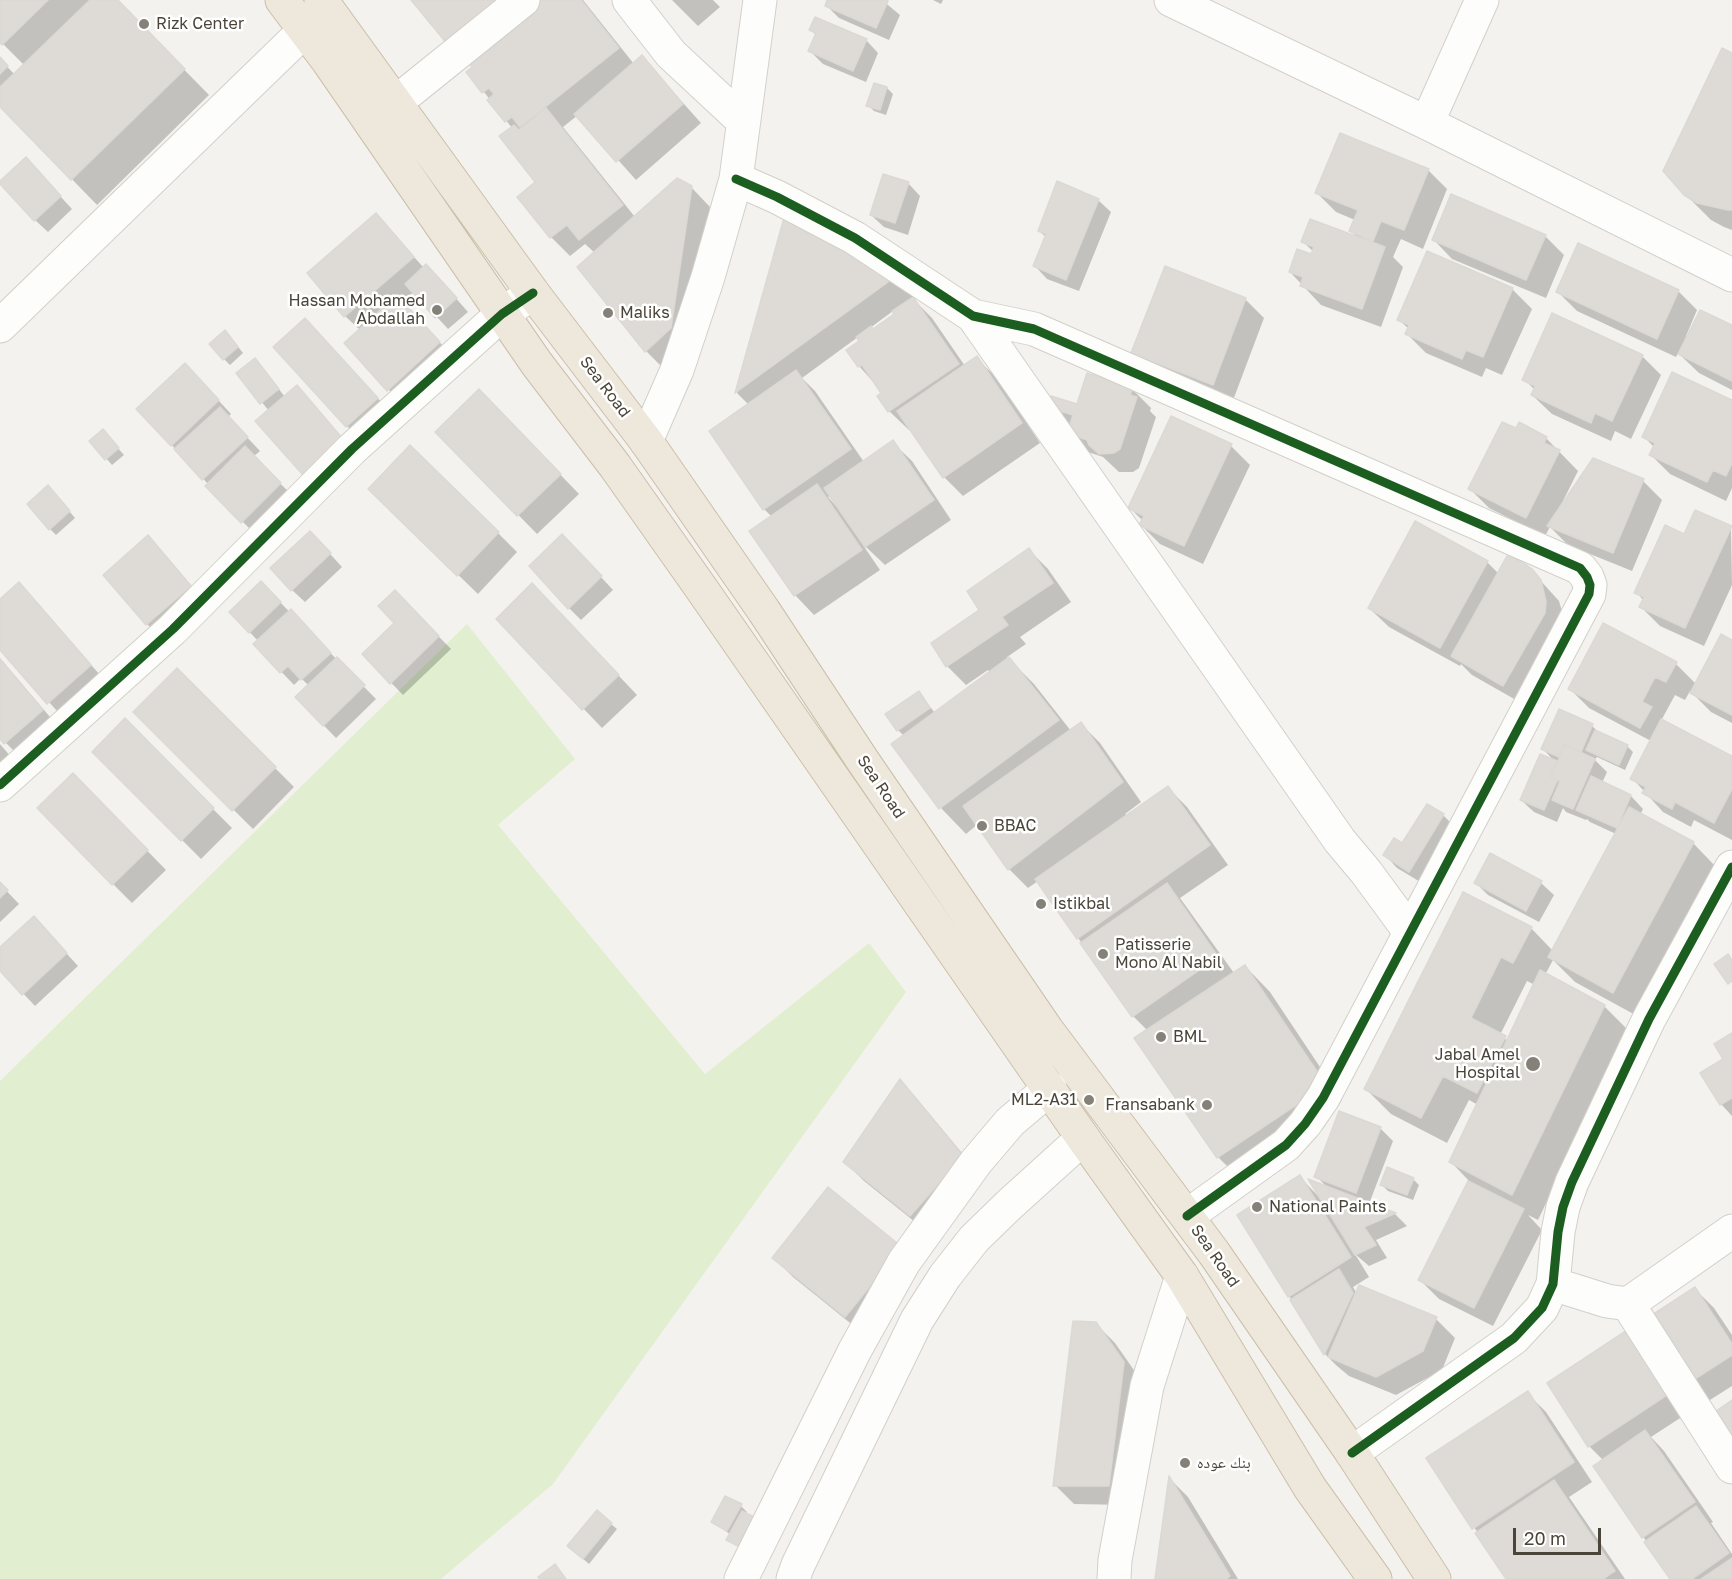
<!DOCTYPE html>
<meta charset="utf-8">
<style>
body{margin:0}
#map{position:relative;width:1732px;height:1579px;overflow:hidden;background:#f4f2ee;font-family:"Golos Text",sans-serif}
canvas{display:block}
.scale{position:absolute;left:1513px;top:1528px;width:88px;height:27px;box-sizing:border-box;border:3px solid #4b4439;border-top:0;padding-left:8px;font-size:18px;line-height:21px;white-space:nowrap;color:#4b4439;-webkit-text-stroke:4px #fff;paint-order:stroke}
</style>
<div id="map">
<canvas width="1732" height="1579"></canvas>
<div class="scale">20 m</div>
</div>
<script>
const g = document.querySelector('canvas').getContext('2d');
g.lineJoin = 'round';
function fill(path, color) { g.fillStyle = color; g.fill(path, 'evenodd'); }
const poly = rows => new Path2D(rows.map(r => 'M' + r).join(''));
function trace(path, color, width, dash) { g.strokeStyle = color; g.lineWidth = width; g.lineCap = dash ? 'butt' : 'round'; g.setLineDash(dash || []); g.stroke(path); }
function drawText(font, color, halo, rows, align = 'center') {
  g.font = font + ' "Golos Text","Noto Naskh Arabic",sans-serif'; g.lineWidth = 5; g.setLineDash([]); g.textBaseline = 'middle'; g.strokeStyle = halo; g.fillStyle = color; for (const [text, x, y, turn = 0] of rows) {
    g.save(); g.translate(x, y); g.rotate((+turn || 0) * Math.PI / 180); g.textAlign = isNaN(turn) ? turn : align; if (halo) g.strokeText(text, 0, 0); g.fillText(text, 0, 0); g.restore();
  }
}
fill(poly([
 [467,624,575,759,498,825,705,1074,869,943,906,992,553,1484,441,1579,0,1579,0,1081]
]), '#e1eecf');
fill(poly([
 [0,0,116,0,209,95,97,205,0,105,0,59,15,75,25,66,0,41],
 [413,0,583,0,634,64,642,57,701,123,636,180,578,115,563,127,635,217,691,187,710,207,690,348,665,370,646,351,579,267,595,253,585,244,570,256,551,237,519,197,537,182,512,128,484,92,474,67],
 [672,0,713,0,720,7,698,26],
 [829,0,882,0,900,15,889,40,839,18,827,6],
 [933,0,943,0,941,4],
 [811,30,866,40,878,53,866,82,823,64,810,51,817,36],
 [1732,54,1732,230,1724,227,1711,220,1685,194],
 [875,84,887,88,893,94,886,115,874,111,868,105],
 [1428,170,1447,189,1423,249,1401,239,1393,257,1403,267,1381,327,1321,305,1290,272,1312,256,1314,252,1303,242,1359,239,1351,231,1355,220,1336,212,1317,193],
 [38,172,72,209,48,232,35,220],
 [908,183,920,196,908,235,884,227,871,215],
 [1098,200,1111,212,1079,291,1047,279,1035,266,1046,237,1039,231],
 [376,215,424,268,439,279,468,312,448,329,414,292,402,302,458,362,407,408,388,389,360,330,345,316],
 [785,220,917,294,912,298,932,318,965,366,976,358,996,377,1040,443,963,496,944,477,911,429,909,430,889,411,883,393,859,366,861,342,858,337,802,378,815,391,864,462,892,442,912,461,951,520,885,565,866,547,865,548,880,570,814,615,795,595,751,531,772,517,764,509,749,405,737,393],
 [893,311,896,315,873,330,870,328],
 [831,495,836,506,828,497],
 [1545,236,1564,255,1546,298,1452,259,1433,239],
 [1428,253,1513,290,1532,309,1502,375,1486,368,1482,377,1426,353,1407,334,1409,329,1399,320],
 [1678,291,1697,310,1686,336,1688,337,1732,327,1732,390,1699,373,1678,353,1676,357,1577,311,1558,292],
 [1245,299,1264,318,1232,403,1152,372,1133,353],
 [305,320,396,418,366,445,347,426],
 [231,338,243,353,230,365,224,359],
 [1642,356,1661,375,1631,439,1615,431,1611,441,1552,414,1532,395,1535,390,1524,379],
 [261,366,285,397,297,387,355,452,269,411,238,373],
 [198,378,231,414,228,417,260,451,253,457,293,496,255,534,207,486,208,484,138,409],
 [1132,389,1151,408,1150,411,1156,417,1139,468,1133,472,1119,472,1103,457,1088,452,1068,425,1049,406,1078,406],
 [1732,402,1732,488,1726,501,1670,474,1651,455,1655,448,1644,437],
 [498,410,579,494,537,534,437,432],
 [1517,430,1546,438,1578,471,1561,505,1562,506,1643,481,1662,500,1632,571,1568,545,1550,527,1545,536,1489,508,1470,489],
 [108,437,124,455,112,465,91,441],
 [1231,446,1250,465,1203,564,1160,544,1141,525,1143,521,1130,508],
 [54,493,75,518,56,535,50,529],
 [389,508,498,533,517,552,478,594],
 [1731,528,1732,585,1704,646,1660,626,1641,607,1644,601,1636,592,1685,536],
 [147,537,166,556,209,606,166,643,147,624],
 [322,545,342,567,305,602,292,590],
 [575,549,613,590,581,620,569,608],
 [1029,550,1048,569,1071,602,1020,637,1026,644,1007,657,1034,684,1071,731,1081,724,1100,743,1141,802,1125,814,1127,816,1168,788,1187,807,1228,865,1180,898,1234,973,1245,966,1270,992,1342,1100,1323,1129,1244,1183,1218,1157,1136,1038,1147,1030,1133,1016,1038,881,1028,888,1009,869,978,824,966,834,941,808,893,744,904,736,898,730,919,693,935,713,990,673,988,670,966,685,947,666,933,644,982,610],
 [1487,562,1499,574,1531,570,1559,601,1565,622,1523,704,1472,675,1461,664,1460,666,1389,627,1369,608],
 [261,583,376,699,336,738,297,698,309,686,301,678,294,685,255,644,258,641,231,612],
 [19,584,109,685,67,722,0,648,0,601],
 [395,592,451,649,403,695,364,655,397,623],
 [551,604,637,695,602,728,498,619],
 [1732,642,1732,723,1711,712,1690,691,1685,700,1675,695,1662,719,1732,757,1732,840,1694,820,1691,827,1663,812,1632,778,1651,741,1589,708,1570,689,1676,664,1697,685],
 [0,658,61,730,25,762,0,737],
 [177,670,294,787,253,829,135,712],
 [125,721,232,828,201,859,94,752],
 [1592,726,1601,734,1627,746,1633,752,1625,770,1597,757,1595,760,1607,772,1602,783,1631,796,1643,809,1640,815,1693,843,1718,869,1639,1017,1575,982,1553,960,1545,975,1604,1006,1629,1031,1538,1220,1528,1215,1542,1230,1493,1326,1439,1299,1420,1280,1469,1181,1451,1162,1478,1105,1469,1100,1447,1143,1391,1114,1366,1089,1464,894,1531,928,1553,951,1616,834,1590,822,1587,819,1586,820,1566,812,1563,808,1557,822,1534,812,1521,800,1541,756,1556,763,1543,749],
 [1527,981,1535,985,1508,1041,1500,1035],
 [0,744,23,771,0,791],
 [92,794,166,870,132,903,113,884],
 [1443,815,1456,828,1422,883,1397,868,1385,855,1403,845],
 [1476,883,1541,883,1554,895,1539,922,1488,895],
 [0,884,19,904,0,922],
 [46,931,78,966,35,1006,0,969,0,949],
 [1732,1035,1732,1116,1721,1104],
 [900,1082,918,1100,981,1176,930,1234,864,1181,845,1162],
 [1380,1128,1393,1141,1369,1204,1395,1214,1407,1226,1376,1240,1387,1258,1369,1266,1355,1254,1369,1277,1353,1287,1357,1294,1436,1319,1455,1338,1442,1370,1396,1395,1349,1376,1337,1366,1325,1354,1289,1296,1300,1177,1318,1196,1328,1188,1316,1176],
 [1413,1179,1419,1185,1413,1200,1388,1191,1382,1185],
 [774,1258,920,1267,865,1335,793,1277],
 [1695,1289,1714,1308,1732,1335,1732,1386,1710,1400,1691,1381],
 [1095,1323,1115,1343,1143,1383,1127,1505,1074,1504,1055,1485],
 [1635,1327,1694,1409,1651,1437,1664,1451,1713,1522,1711,1523,1732,1554,1732,1579,1672,1579,1595,1466,1604,1461,1589,1446],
 [1527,1393,1546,1412,1592,1482,1569,1497,1625,1579,1508,1579,1429,1458],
 [1170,1479,1188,1497,1238,1579,1157,1579],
 [741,1506,747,1512,745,1514,753,1518,744,1551,728,1539,731,1535,713,1522],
 [611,1524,617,1529,589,1564,575,1552]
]), '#0003');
const building = poly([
 [0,0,48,0,2,45,0,43,0,0],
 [90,0,118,0,185,69,71,180,0,107,0,87,90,0],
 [411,0,504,0,448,45,411,0],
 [541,0,581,0,619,48,520,127,512,117,505,122,487,100,494,94,489,88,482,93,466,72,472,67,466,59,541,0],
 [827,0,886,0,888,1,876,28,825,6,827,0],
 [815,17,867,39,853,71,808,51,816,33,809,30,815,17],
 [1722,48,1732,53,1732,210,1728,210,1697,203,1684,195,1663,171,1722,48],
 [642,55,683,104,616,162,574,114,642,55],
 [0,57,8,66,0,74,0,57],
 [874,83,887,87,880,110,866,106,874,83],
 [546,108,623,205,579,240,567,225,550,238,517,197,535,182,499,136,514,125,519,130,546,108],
 [1340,133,1429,169,1404,230,1381,221,1373,241,1349,231,1358,210,1315,193,1340,133],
 [26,157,61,196,34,221,0,184,0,181,26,157],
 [883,174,909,182,895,223,870,215,883,174],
 [677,178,692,186,671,328,645,352,577,267,677,178],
 [1057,181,1099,199,1066,280,1033,266,1046,234,1038,231,1057,181],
 [1451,194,1546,235,1526,280,1432,240,1451,194],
 [376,213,414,257,344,317,307,273,376,213],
 [784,218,899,274,735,393,784,218],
 [1310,219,1385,247,1362,309,1300,286,1303,277,1289,272,1297,249,1311,254,1314,247,1301,242,1310,219],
 [1578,243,1679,290,1657,339,1556,292,1578,243],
 [1427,251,1513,288,1483,357,1466,350,1462,359,1405,334,1409,325,1397,320,1427,251],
 [426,264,457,298,435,318,405,284,426,264],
 [1165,266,1246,298,1213,385,1131,353,1165,266],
 [397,295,440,342,387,391,344,343,397,295],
 [913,297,959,364,888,412,877,396,881,393,862,365,858,367,846,350,859,341,856,337,871,326,873,329,894,314,892,311,913,297],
 [1700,310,1732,325,1732,381,1678,354,1700,310],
 [1552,313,1643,355,1612,421,1595,413,1591,423,1531,395,1535,386,1522,380,1552,313],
 [305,318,378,398,346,427,273,347,305,318],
 [225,330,238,347,223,360,209,344,225,330],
 [977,356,1022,423,943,478,897,411,977,356],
 [255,358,279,389,260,404,236,373,255,358],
 [185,363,219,400,171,446,136,409,185,363],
 [796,370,851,449,763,510,709,431,796,370],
 [1672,372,1732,400,1732,463,1726,476,1713,470,1707,482,1649,455,1655,443,1642,437,1672,372],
 [1087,373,1133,388,1130,395,1137,397,1120,449,1114,453,1099,454,1089,445,1087,440,1067,433,1073,415,1047,407,1051,396,1077,404,1087,373],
 [297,385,343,439,303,475,255,421,297,385],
 [479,389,561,474,517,516,435,432,479,389],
 [220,407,248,437,202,480,174,449,220,407],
 [1171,416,1232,444,1184,546,1139,525,1144,516,1128,508,1171,416],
 [1502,422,1516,428,1519,422,1547,437,1544,443,1560,450,1526,518,1468,489,1502,422],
 [103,429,119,448,105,460,89,441,103,429],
 [893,440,934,500,865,547,824,488,893,440],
 [410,445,499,532,457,576,368,489,410,445],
 [245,446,281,483,241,523,205,486,245,446],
 [1593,458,1644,479,1613,553,1547,526,1593,458],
 [817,484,862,550,794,596,749,531,817,484],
 [48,485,70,511,49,530,27,504,48,485],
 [1695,510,1732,526,1685,628,1639,607,1644,597,1634,593,1665,525,1684,534,1695,510],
 [1415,521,1488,561,1440,648,1368,608,1415,521],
 [310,531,331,553,291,591,270,568,310,531],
 [562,534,602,576,568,609,529,566,562,534],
 [148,535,191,586,146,625,103,575,148,535],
 [1029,548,1053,583,1002,617,1008,625,946,667,931,643,979,610,967,591,1029,548],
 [1507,556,1521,561,1532,569,1541,580,1546,602,1545,613,1503,686,1451,656,1507,556],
 [261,581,281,602,249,633,229,612,261,581],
 [19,582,91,665,47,704,0,650,0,599,19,582],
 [532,583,619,675,582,710,496,619,532,583],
 [395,590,439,636,390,684,362,654,394,623,378,606,395,590],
 [291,609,331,653,301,680,288,666,280,673,253,644,291,609],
 [1603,623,1677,662,1666,682,1655,677,1642,702,1652,707,1640,728,1568,689,1603,623],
 [1721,634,1732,640,1732,715,1690,693,1721,634],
 [337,657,365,685,323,726,295,697,337,657],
 [1009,657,1059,720,939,809,891,744,1009,657],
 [0,659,43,710,4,744,0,739,0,659],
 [177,668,276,767,232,811,133,712,177,668],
 [919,691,930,708,897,731,885,714,919,691],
 [1559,709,1593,724,1581,752,1564,744,1559,757,1541,749,1559,709],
 [125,718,214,808,181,841,92,752,125,718],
 [1661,719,1732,756,1732,789,1714,823,1675,802,1672,809,1642,793,1646,787,1630,779,1661,719],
 [1081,722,1123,782,1008,870,963,806,1081,722],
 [1595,730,1628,745,1619,765,1586,750,1595,730],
 [1565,745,1595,759,1573,809,1552,800,1560,781,1551,777,1565,745],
 [1540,754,1557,761,1550,777,1557,781,1544,810,1520,800,1540,754],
 [73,773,148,850,112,885,37,808,73,773],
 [1591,776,1631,795,1617,828,1576,810,1591,776],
 [1168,786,1210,845,1077,939,1035,879,1168,786],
 [1427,804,1444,814,1409,872,1383,855,1394,838,1402,843,1427,804],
 [1629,807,1694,842,1613,993,1548,957,1629,807],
 [1490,853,1542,881,1526,911,1474,883,1490,853],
 [0,882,8,890,0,898,0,882],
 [1167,883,1218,957,1132,1017,1080,943,1167,883],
 [1463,892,1532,927,1513,963,1501,957,1471,1018,1506,1036,1477,1093,1443,1076,1421,1118,1364,1089,1463,892],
 [34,916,67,953,22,995,0,971,0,947,34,916],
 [1728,954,1732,960,1732,981,1728,984,1714,964,1728,954],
 [1245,965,1318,1073,1298,1104,1217,1158,1134,1038,1245,965],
 [1540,970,1605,1005,1512,1195,1449,1162,1540,970],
 [1732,1033,1732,1098,1720,1105,1700,1073,1723,1059,1714,1044,1732,1033],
 [900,1079,963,1156,910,1216,843,1162,900,1079],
 [1339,1111,1381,1127,1356,1193,1314,1177,1339,1111],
 [1387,1167,1414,1178,1407,1195,1380,1185,1387,1167],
 [1300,1175,1351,1257,1288,1297,1237,1215,1300,1175],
 [1308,1179,1396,1213,1364,1227,1376,1245,1355,1255,1308,1179],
 [1468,1181,1524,1209,1474,1308,1418,1280,1468,1181],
 [828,1187,902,1247,845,1317,772,1258,828,1187],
 [1339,1269,1353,1293,1324,1355,1290,1300,1339,1269],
 [1359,1285,1437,1317,1423,1351,1376,1377,1328,1357,1359,1285],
 [1695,1287,1732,1344,1732,1355,1690,1382,1649,1317,1695,1287],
 [1073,1321,1096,1322,1124,1362,1109,1486,1053,1486,1073,1321],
 [1635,1325,1676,1389,1588,1447,1547,1383,1635,1325],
 [1528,1391,1574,1462,1472,1529,1426,1458,1528,1391],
 [1732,1400,1732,1435,1716,1411,1732,1400],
 [1645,1430,1695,1502,1642,1538,1593,1466,1645,1430],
 [1169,1476,1230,1576,1226,1579,1155,1579,1169,1476],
 [1554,1480,1615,1571,1603,1579,1506,1579,1475,1533,1554,1480],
 [725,1496,742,1504,727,1531,711,1522,725,1496],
 [1696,1506,1729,1553,1692,1579,1670,1579,1644,1542,1696,1506],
 [597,1510,612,1523,583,1559,567,1546,597,1510],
 [742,1511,754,1517,738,1546,726,1540,742,1511],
 [1732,1558,1732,1579,1701,1579,1732,1558],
 [555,1564,566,1579,540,1579,538,1577,555,1564]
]);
fill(building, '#dedbd6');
trace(building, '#dcd9d4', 1.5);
const minor = poly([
 [629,0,671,54,743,121],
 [1171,0,1427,123,1732,275],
 [395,103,523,0],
 [1427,123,1482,0],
 [736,179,777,197,855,238,973,316,1034,329,1580,568,1587,577,1590,585,1589,594,1323,1098,1305,1124,1286,1145,1187,1216],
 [973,316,1340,841,1366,872,1410,932],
 [0,326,305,30],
 [646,441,677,370,708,277,736,179,760,0],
 [0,785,173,629,352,449,502,314,533,293],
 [1553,1284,1607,1301,1628,1304,1732,1467],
 [1628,1304,1732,1231],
 [1352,1453,1514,1338,1542,1308,1553,1284,1558,1232,1563,1207,1572,1182,1649,1019,1732,867],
 [741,1579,855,1350,904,1262,976,1162,1010,1122,1050,1088],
 [793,1579,798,1565,917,1320,945,1276,974,1239,1009,1205,1083,1138],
 [1114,1579,1115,1560,1147,1386,1182,1276]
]);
const highway = poly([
 [282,0,328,61,537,364,615,466,701,588,1083,1138,1182,1276,1310,1488,1375,1579],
 [321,0,533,293,646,441,764,611,863,761,1047,1030,1214,1253,1352,1453,1434,1579]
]);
trace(minor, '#d2d0cb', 35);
trace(highway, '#ccbfa9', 35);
trace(minor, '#fdfdfc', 33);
trace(highway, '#ede8db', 33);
trace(poly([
 [736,179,777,197,855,238,973,316,1034,329,1580,568,1587,577,1590,585,1589,594,1323,1098,1305,1124,1286,1145,1187,1216],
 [0,785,173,629,352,449,502,314,533,293],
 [1352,1453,1514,1338,1542,1308,1553,1284,1558,1232,1563,1207,1572,1182,1649,1019,1732,867]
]), '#1b5e20', 9);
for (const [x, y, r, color] of [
 [144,24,6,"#868178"],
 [437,310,6,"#868178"],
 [608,313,6,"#868178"],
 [982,826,6,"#868178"],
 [1041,904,6,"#868178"],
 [1103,954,6,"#868178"],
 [1161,1037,6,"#868178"],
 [1533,1064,8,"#868178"],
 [1089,1100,6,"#868178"],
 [1207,1105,6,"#868178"],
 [1257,1207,6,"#868178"],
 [1185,1463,6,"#868178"]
]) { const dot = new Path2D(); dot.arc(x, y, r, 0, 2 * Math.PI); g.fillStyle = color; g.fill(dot); trace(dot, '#fff', 2); }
drawText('16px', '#4b4439', '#fff', [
 ["Rizk Center",156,24],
 ["Hassan Mohamed",425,301,"right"],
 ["Abdallah",425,319,"right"],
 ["Maliks",620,313],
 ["BBAC",994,826],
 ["Istikbal",1053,904],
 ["Patisserie",1115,945],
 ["Mono Al Nabil",1115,963],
 ["BML",1173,1037],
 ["Jabal Amel",1520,1055,"right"],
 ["Hospital",1520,1073,"right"],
 ["ML2-A31",1077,1100,"right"],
 ["Fransabank",1195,1105,"right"],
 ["National Paints",1269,1207],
 ["بنك عوده",1197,1463]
], 'left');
drawText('16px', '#4b4439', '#fff', [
 ["Sea Road",605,387,53],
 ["Sea Road",881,787,56],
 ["Sea Road",1215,1256,55]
]);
</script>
